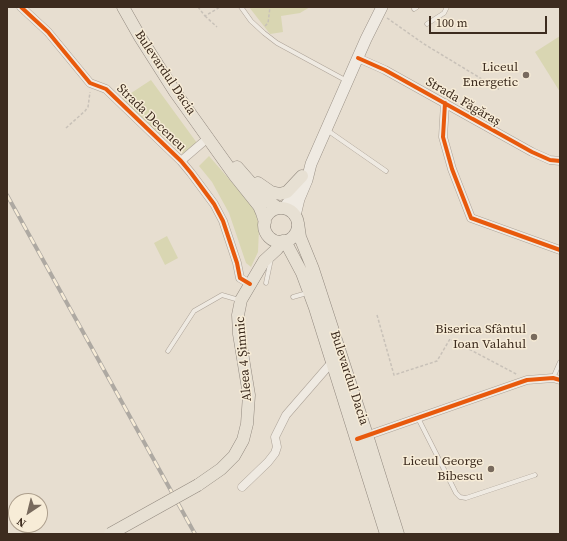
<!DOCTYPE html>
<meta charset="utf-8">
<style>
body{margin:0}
#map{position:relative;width:567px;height:541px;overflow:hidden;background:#e7ded0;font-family:"Source Serif 4",serif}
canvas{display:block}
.frame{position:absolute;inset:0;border:8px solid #3d2c1f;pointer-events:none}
.north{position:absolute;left:8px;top:493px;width:40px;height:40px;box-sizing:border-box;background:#f7ecd7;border:1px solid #ad9f8d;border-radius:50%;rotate:215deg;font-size:11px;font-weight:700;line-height:16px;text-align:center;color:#3d2c1f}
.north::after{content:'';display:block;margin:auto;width:14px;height:18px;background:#786a5d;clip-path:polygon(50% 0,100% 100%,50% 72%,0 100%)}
.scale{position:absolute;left:429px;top:16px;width:118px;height:18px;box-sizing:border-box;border:2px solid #3d2c1f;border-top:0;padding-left:5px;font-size:12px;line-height:14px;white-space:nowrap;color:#3d2c1f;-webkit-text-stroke:3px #f7ecd7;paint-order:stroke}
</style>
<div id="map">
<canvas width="567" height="541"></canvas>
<div class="frame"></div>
<div class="north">N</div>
<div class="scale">100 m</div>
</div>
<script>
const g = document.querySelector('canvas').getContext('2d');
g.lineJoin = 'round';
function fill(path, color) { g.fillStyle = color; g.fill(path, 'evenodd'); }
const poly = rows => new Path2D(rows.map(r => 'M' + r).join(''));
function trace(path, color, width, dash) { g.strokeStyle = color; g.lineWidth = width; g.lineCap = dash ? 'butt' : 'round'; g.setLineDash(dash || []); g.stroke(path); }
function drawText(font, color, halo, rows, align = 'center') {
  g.font = font + ' "Source Serif 4",serif'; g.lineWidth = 3; g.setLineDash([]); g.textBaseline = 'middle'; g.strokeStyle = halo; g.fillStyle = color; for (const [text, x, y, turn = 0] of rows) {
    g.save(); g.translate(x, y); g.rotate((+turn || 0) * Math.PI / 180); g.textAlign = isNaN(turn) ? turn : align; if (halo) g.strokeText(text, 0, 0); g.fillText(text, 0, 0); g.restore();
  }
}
fill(poly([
 [249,7,310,7,300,13,281,16,283,32,270,34],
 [560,36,560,92,535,52],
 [151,80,197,143,190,150,183,154,149,125,122,99],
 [209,156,256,210,259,229,258,252,251,267,246,263,229,213,212,182,199,166],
 [167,236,178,258,165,265,154,243]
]), '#d9d6b2');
const service = poly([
 [241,7,251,21,264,33,277,43,347,81],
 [414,9,417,7],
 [427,24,444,13,447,7],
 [327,130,386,171],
 [266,283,271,259],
 [293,297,307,293],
 [168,351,194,311,222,295,239,300],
 [553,378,560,362],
 [418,418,456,493,460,497,466,498,535,475]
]);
const minor = poly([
 [21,7,48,32,90,83,106,89,181,161,191,173,214,204,223,221,237,263,240,278,250,284],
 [358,58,385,70,532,152,550,160,560,161],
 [445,103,443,137,452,169,471,218,560,250],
 [181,161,209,137],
 [363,437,527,380,553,378,560,380],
 [242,487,268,462,275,453,277,447,275,437,286,415,332,362]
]);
const secondary = poly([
 [284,208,293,196,298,186],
 [295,216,299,199,307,180,311,164,366,39,382,7]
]);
const primary = poly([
 [123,7,140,37,175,92,235,176,259,206,262,213,265,222],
 [237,167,265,199,278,208],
 [258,183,271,192,280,194,287,192,302,176],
 '264 225a17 17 0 1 1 34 0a17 17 0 1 1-34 0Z',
 [298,223,300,237,313,269,367,435,398,534],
 [285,241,302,273,315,308,386,534],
 [198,485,221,469,234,456,243,440,247,424,249,395,239,334,238,315,241,300,264,261,277,249,283,241]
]);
trace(service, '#ada398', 5);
trace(minor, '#ada398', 9);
trace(secondary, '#9c9388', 12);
trace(primary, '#92897f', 13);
trace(poly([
 [198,7,205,16,220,7],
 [205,16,217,27],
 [387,18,424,44,500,90],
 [265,26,268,23,270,7],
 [66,128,85,111,88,107,90,92],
 [377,315,394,375,437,361,450,339,518,375]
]), '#c8c1b8', 1.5, [3, 2]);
trace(service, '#efeae2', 4);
trace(minor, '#efeae2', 8);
trace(secondary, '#efeae2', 11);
trace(primary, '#e7e0d3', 12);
const rail = poly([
 [7,195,195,534]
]);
trace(rail, '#aea9a2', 4);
trace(rail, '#f7ecd7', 2.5, [8]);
const primaryBridge = poly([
 [110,534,198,485]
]);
trace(primaryBridge, '#92897f', 13, []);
trace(primaryBridge, '#e7e0d3', 12);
trace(poly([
 [21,7,48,32,90,83,106,89,181,161,191,173,214,204,223,221,237,263,240,278,250,284],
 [358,58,385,70,532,152,550,160,560,161],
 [445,103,443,137,452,169,471,218,560,250],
 [357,439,527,380,553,378,560,380]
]), '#e8590c', 4);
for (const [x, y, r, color] of [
 [526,75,4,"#786a5d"],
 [534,337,4,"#786a5d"],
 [491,469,4,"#786a5d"]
]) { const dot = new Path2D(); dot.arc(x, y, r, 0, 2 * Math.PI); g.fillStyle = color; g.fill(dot); trace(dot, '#f7ecd7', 1.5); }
drawText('13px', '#3d2c1f', '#f7ecd7', [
 ["Liceul",518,68],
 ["Energetic",518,83],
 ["Biserica Sfântul",526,330],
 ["Ioan Valahul",526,345],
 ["Liceul George",483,462],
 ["Bibescu",483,477]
], 'right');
drawText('13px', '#3d2c1f', '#f7ecd7', [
 ["Bulevardul Dacia",165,73,56],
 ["Strada Făgăraș",463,102,30],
 ["Strada Deceneu",151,118,44],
 ["Aleea 4 Șimnic",244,359,-95],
 ["Bulevardul Dacia",349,378,72]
]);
</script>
